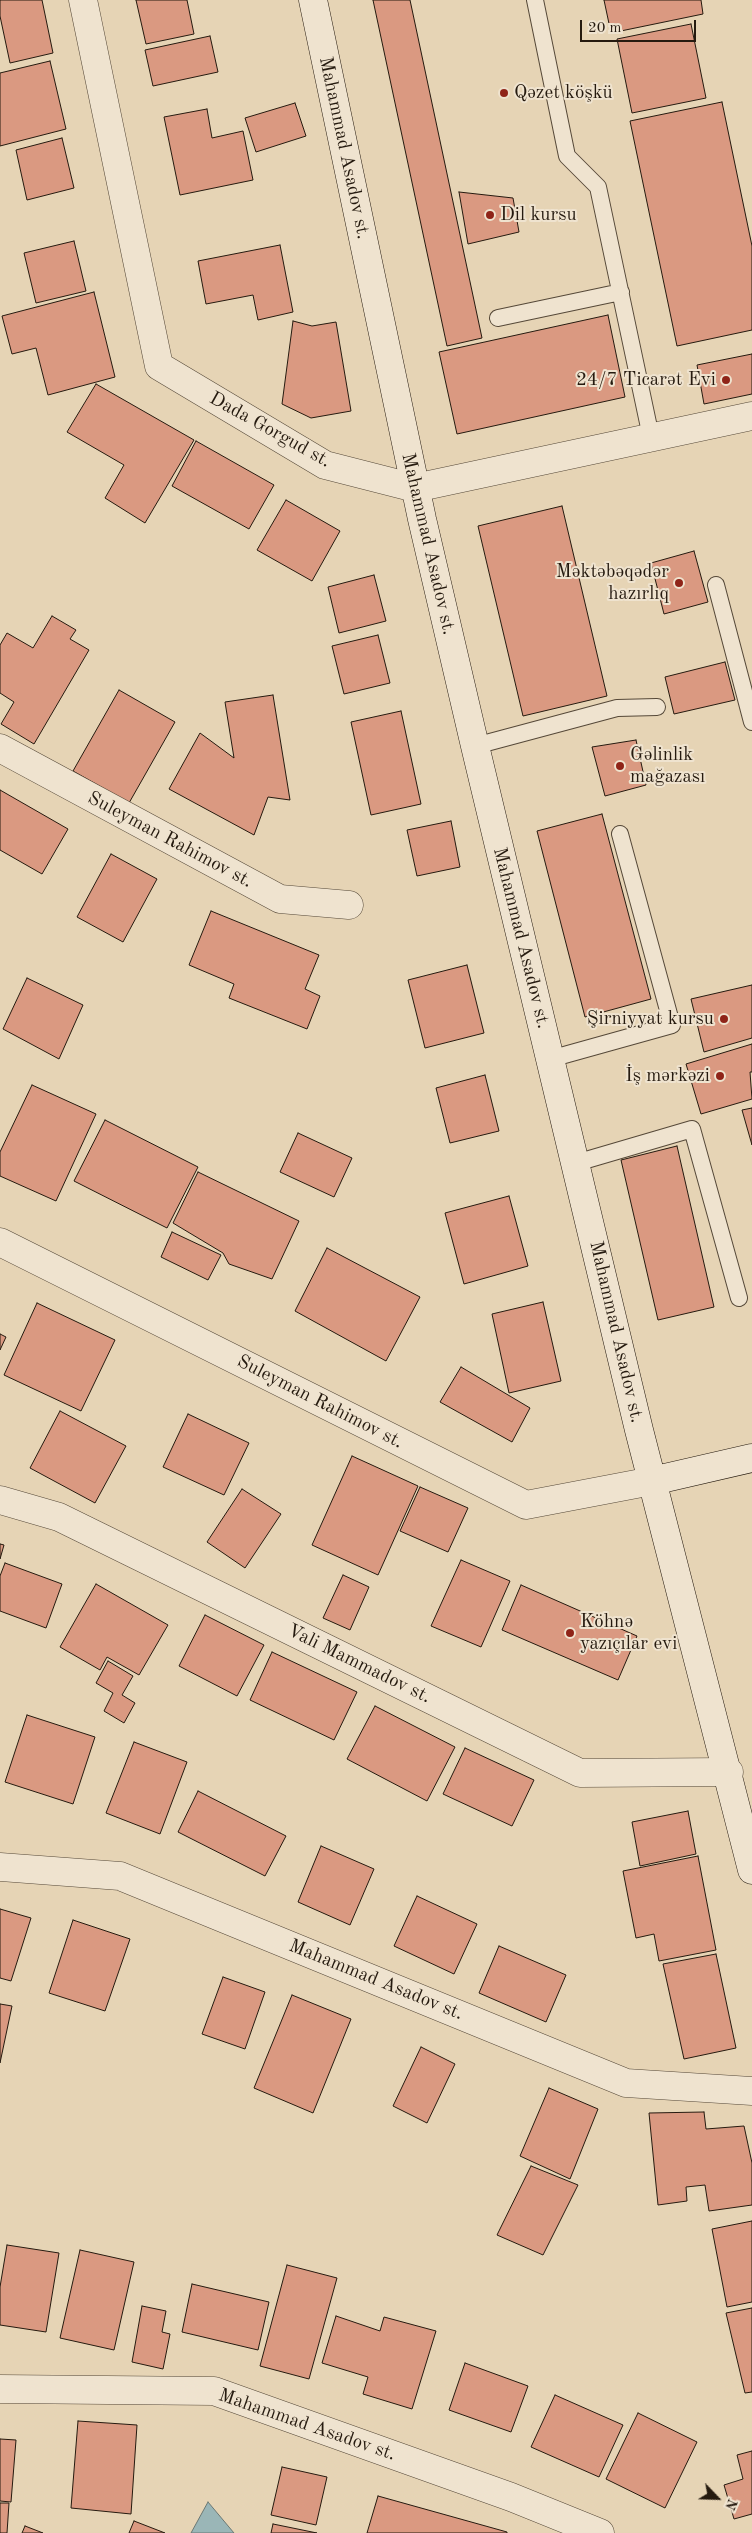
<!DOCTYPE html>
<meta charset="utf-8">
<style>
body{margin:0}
#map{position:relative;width:752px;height:2533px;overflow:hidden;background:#e6d4b5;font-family:"Old Standard TT",serif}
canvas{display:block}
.north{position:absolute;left:692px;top:2473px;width:50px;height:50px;-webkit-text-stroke:4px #efe3cf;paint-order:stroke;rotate:114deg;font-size:14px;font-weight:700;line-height:20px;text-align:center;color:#251a0f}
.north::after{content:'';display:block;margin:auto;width:18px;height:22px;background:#251a0f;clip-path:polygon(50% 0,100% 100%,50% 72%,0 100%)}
.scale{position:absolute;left:580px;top:20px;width:116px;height:22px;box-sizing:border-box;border:2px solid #251a0f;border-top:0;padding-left:6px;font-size:15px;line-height:18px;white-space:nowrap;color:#251a0f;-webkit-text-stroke:4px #efe3cf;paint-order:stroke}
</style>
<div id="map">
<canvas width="752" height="2533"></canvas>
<div class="north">N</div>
<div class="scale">20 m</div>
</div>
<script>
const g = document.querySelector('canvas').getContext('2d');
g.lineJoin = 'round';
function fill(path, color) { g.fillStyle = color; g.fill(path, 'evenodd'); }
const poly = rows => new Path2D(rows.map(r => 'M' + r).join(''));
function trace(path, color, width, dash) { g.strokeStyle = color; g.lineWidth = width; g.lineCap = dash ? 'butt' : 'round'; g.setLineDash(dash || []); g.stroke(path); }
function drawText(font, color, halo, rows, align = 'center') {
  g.font = font + ' "Old Standard TT",serif'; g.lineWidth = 4; g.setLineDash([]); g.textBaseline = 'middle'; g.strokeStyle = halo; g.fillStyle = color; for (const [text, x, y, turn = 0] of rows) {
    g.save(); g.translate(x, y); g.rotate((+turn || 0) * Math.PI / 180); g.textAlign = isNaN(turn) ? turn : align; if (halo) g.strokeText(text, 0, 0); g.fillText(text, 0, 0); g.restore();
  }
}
const water = poly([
 [208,2502,234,2533,191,2533,208,2502]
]);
fill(water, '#9ab6b7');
trace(water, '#6b7874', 1);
const building = poly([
 [0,0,42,0,53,53,10,63,0,16,0,0],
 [136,0,187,0,194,34,146,44,136,0],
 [373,0,410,0,482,338,447,346,373,0],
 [604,0,701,0,703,14,611,33,604,0],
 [691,24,706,98,632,113,617,39,691,24],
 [210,36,218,72,153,86,145,50,210,36],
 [50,61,66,129,0,146,0,73,50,61],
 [722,102,752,246,752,330,677,346,630,121,722,102],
 [295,103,306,136,256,152,245,118,295,103],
 [207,109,212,138,243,131,253,180,180,195,164,117,207,109],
 [62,138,74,188,27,200,16,150,62,138],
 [459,192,513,198,519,232,468,244,459,192],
 [74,241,86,291,36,303,24,253,74,241],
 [280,245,293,312,258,320,253,295,206,304,198,261,280,245],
 [94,292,115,377,48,395,36,348,12,354,2,316,94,292],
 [608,315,625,397,457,434,439,352,608,315],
 [293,321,312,326,336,322,351,411,311,418,282,404,293,321],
 [752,354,752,394,704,404,697,365,752,354],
 [96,384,194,440,145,523,105,498,124,465,67,432,96,384],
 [196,441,274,485,249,529,172,486,196,441],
 [286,500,340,531,312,581,257,550,286,500],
 [562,506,607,696,523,716,478,526,562,506],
 [694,551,708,602,664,614,651,563,694,551],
 [374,575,386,621,339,633,328,587,374,575],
 [52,616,76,630,70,639,89,650,34,744,1,724,14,702,0,693,0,645,7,633,33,648,52,616],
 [378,635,390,683,344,694,332,646,378,635],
 [725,662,735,700,674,714,665,677,725,662],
 [119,690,175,722,129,803,73,771,119,690],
 [273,695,290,800,268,797,254,835,169,789,200,733,234,758,225,702,273,695],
 [401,711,421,804,371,815,351,722,401,711],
 [636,740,646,785,605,796,592,747,636,740],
 [0,790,68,829,42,874,0,850,0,790],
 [602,814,651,999,585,1017,537,831,602,814],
 [451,821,460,867,417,876,407,830,451,821],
 [111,854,157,879,123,942,77,917,111,854],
 [211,911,319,955,305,989,320,996,307,1029,229,998,234,984,189,965,211,911],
 [467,965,484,1033,425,1048,408,980,467,965],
 [27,978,83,1005,59,1059,3,1029,27,978],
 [752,985,752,1038,704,1052,691,999,752,985],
 [752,1044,752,1072,750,1072,752,1099,701,1114,686,1064,752,1044],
 [485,1075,499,1131,450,1143,436,1088,485,1075],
 [32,1085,96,1114,56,1201,0,1176,0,1152,32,1085],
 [752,1108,752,1145,742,1110,752,1108],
 [105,1120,198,1167,167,1228,74,1181,105,1120],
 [298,1133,352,1158,334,1197,280,1172,298,1133],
 [677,1146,714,1307,658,1320,621,1160,677,1146],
 [198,1172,299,1221,272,1279,229,1264,223,1253,173,1223,198,1172],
 [509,1196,528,1266,464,1284,445,1213,509,1196],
 [172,1232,221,1255,208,1280,161,1257,172,1232],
 [327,1248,420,1297,386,1361,295,1311,327,1248],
 [543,1302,561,1381,509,1393,492,1314,543,1302],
 [37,1303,115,1340,81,1411,4,1375,37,1303],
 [0,1334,6,1337,0,1350,0,1334],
 [461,1367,530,1408,512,1442,440,1402,461,1367],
 [60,1411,126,1446,95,1503,30,1468,60,1411],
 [188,1414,249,1443,224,1495,163,1467,188,1414],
 [352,1456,418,1486,378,1575,312,1545,352,1456],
 [420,1487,468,1508,448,1552,400,1531,420,1487],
 [242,1489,281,1514,245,1568,207,1542,242,1489],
 [0,1544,4,1545,0,1559,0,1544],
 [461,1560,510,1581,481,1647,431,1626,461,1560],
 [5,1563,62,1584,46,1628,0,1611,0,1576,5,1563],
 [343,1575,369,1587,350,1630,323,1618,343,1575],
 [96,1584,168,1625,139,1675,107,1657,100,1670,60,1647,96,1584],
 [521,1585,637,1636,618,1680,502,1630,521,1585],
 [205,1615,264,1645,237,1696,179,1666,205,1615],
 [272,1652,357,1692,334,1740,250,1700,272,1652],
 [108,1661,133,1676,122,1695,135,1703,124,1723,104,1711,113,1693,96,1683,108,1661],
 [375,1706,455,1747,427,1801,347,1759,375,1706],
 [27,1715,95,1737,73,1804,5,1782,27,1715],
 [134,1742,187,1762,160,1834,106,1813,134,1742],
 [465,1748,534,1780,512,1826,443,1794,465,1748],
 [198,1791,286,1836,265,1876,178,1832,198,1791],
 [688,1811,696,1854,640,1866,632,1822,688,1811],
 [321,1846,374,1869,350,1925,298,1902,321,1846],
 [698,1856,716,1950,659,1961,654,1934,636,1938,623,1871,698,1856],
 [417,1896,477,1924,454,1974,394,1946,417,1896],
 [0,1909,31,1918,11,1981,0,1978,0,1909],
 [73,1920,130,1939,105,2011,49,1993,73,1920],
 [499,1946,566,1975,546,2022,479,1993,499,1946],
 [716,1954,736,2048,684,2059,663,1964,716,1954],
 [223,1977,265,1992,245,2049,202,2034,223,1977],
 [292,1995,351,2019,313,2113,254,2088,292,1995],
 [0,2004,12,2006,0,2063,0,2004],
 [421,2047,455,2064,427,2123,393,2106,421,2047],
 [549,2088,598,2109,570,2179,520,2156,549,2088],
 [704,2112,706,2129,744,2126,752,2163,752,2205,709,2211,705,2185,686,2187,687,2201,658,2205,649,2113,704,2112],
 [531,2166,578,2185,543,2255,497,2235,531,2166],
 [752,2221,752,2302,727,2307,712,2229,752,2221],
 [7,2245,59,2253,46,2332,0,2325,0,2287,7,2245],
 [80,2250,134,2262,114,2350,60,2338,80,2250],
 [287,2265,337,2278,309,2379,260,2366,287,2265],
 [192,2284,269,2302,258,2350,182,2332,192,2284],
 [142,2306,166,2311,162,2332,170,2334,163,2369,132,2362,142,2306],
 [752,2308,752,2392,745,2393,726,2313,752,2308],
 [336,2316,380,2331,384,2317,436,2331,412,2409,363,2394,368,2377,322,2363,336,2316],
 [465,2363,528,2386,511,2432,449,2410,465,2363],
 [555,2395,623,2425,599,2477,531,2447,555,2395],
 [638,2413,697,2442,665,2508,606,2479,638,2413],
 [78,2421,137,2425,131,2514,71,2508,78,2421],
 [0,2439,16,2440,11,2502,0,2501,0,2439],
 [752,2451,752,2514,734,2519,724,2485,743,2479,737,2455,752,2451],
 [282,2467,327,2477,316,2525,271,2515,282,2467],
 [378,2496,507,2532,507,2533,367,2533,378,2496],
 [0,2503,9,2503,7,2533,0,2533,0,2503],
 [134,2521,165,2533,129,2533,134,2521],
 [273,2524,317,2533,271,2533,273,2524],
 [25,2526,43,2533,22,2533,25,2526]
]);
fill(building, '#da9981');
trace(building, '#251a0f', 1);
const lane = poly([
 [535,0,567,156,598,187,651,437],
 [498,318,621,292],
 [716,585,752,722],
 [475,746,617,708,657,707],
 [550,1059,672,1025,620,834],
 [576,1163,692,1129,739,1298]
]);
const street = poly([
 [83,0,159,366,325,465,415,488,752,416],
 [0,748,280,899,349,905],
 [0,1242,526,1505,652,1481],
 [0,1500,59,1517,580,1773,729,1772],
 [0,1867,120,1876,626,2083,752,2091],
 [0,2389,214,2391,511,2497,600,2533]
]);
const secondary = poly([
 [313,0,422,519,475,746,639,1430,752,1870],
 [652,1481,752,1458]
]);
trace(lane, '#554838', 18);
trace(street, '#554838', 29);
trace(secondary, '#251a0f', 29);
trace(lane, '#efe3cf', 16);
trace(street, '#efe3cf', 28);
trace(secondary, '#efe3cf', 28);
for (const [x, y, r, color] of [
 [504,93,5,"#8f2418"],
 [490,215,5,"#8f2418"],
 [726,380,5,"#8f2418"],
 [679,583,5,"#8f2418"],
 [620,766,5,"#8f2418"],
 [724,1019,5,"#8f2418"],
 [720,1076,5,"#8f2418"],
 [570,1633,5,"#8f2418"]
]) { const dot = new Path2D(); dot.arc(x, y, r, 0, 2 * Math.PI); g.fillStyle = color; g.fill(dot); trace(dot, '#efe3cf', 2); }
drawText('19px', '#251a0f', '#efe3cf', [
 ["Qəzet köşkü",514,93],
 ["Dil kursu",500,215],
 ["24/7 Ticarət Evi",716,380,"right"],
 ["Məktəbəqədər",669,572,"right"],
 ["hazırlıq",669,594,"right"],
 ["Gəlinlik",630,755],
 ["mağazası",630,777],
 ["Şirniyyat kursu",714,1019,"right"],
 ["İş mərkəzi",710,1076,"right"],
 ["Köhnə",580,1622],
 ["yazıçılar evi",580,1644]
], 'left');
drawText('19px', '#251a0f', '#efe3cf', [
 ["Mahammad Asadov st.",344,148,78],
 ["Dada Gorgud st.",270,430,29],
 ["Mahammad Asadov st.",428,544,77],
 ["Suleyman Rahimov st.",170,840,28],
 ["Mahammad Asadov st.",521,938,76],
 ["Mahammad Asadov st.",616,1332,77],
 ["Suleyman Rahimov st.",320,1402,27],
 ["Vali Mammadov st.",359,1664,26],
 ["Mahammad Asadov st.",376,1980,22],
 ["Mahammad Asadov st.",307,2425,19]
]);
</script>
